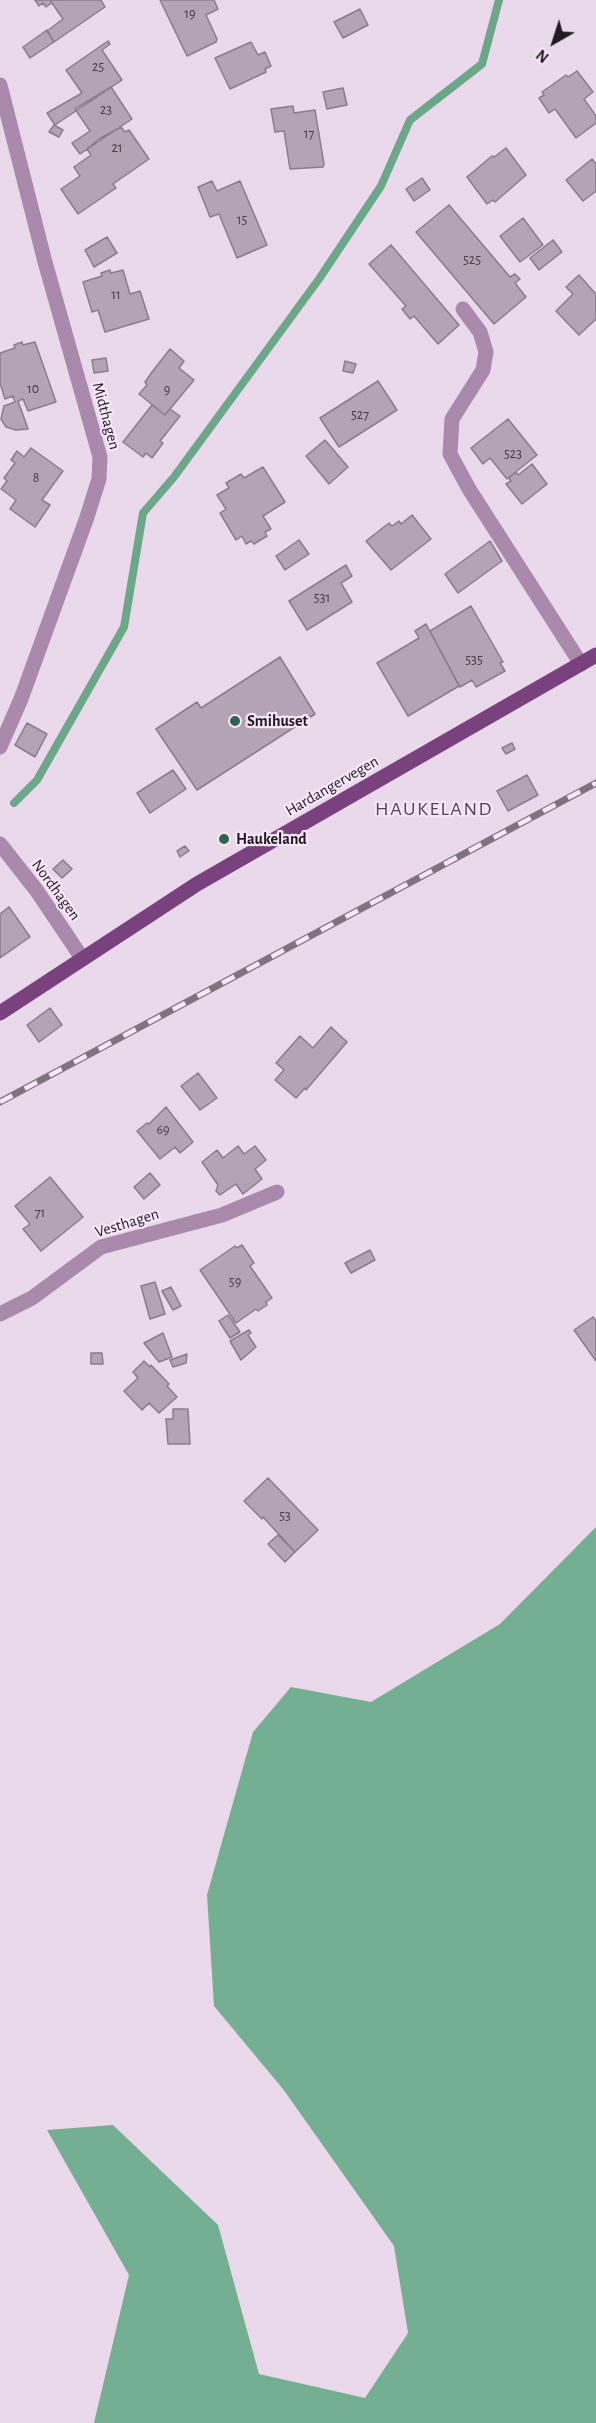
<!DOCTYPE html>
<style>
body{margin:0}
#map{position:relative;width:596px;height:2423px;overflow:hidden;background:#ead9eb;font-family:"Alegreya Sans",sans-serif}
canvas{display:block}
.north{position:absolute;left:524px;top:12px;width:60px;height:60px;-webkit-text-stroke:4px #f7e6f8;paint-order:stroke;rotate:219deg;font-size:16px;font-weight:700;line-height:24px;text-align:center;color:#211b21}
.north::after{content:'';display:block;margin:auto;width:21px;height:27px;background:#211b21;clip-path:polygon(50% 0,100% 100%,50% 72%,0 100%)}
</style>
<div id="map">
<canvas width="596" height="2423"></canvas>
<div class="north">N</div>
</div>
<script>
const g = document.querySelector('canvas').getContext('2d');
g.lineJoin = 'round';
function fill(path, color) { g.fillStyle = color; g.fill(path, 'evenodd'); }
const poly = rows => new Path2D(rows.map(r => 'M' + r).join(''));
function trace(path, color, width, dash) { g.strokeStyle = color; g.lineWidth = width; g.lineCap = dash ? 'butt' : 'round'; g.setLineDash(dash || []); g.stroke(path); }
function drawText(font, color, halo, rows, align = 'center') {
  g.font = font + ' "Alegreya Sans",sans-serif'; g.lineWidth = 4.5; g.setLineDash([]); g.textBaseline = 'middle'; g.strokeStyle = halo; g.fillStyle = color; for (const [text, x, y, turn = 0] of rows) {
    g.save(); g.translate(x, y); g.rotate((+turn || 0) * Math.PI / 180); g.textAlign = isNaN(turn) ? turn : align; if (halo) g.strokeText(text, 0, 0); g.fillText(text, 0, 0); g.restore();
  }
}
fill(poly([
 [596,1527,596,2423,94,2423,129,2275,47,2130,113,2125,218,2225,259,2374,365,2398,408,2333,394,2246,283,2089,214,2006,207,1895,253,1732,291,1687,371,1702,500,1624]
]), '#73af90');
trace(poly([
 [14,803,37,780,124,627,143,513,174,477,319,279,381,186,410,120,482,64,499,0]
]), '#6ba788', 8);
const building = poly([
 [35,0,50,0,52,3,46,7,43,3,39,6,35,0],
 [50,0,101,0,105,7,54,42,47,31,63,19,50,0],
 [160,0,214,0,218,9,206,15,217,39,216,42,187,56,160,0],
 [360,9,368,25,343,38,334,22,360,9],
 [47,30,54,42,30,58,23,47,47,30],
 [108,41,110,44,102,50,122,80,55,125,47,113,82,93,66,70,108,41],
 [251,42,258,55,265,52,271,66,265,69,266,72,230,89,215,58,251,42],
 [577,71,593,92,584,99,596,116,596,123,576,138,555,109,549,113,539,98,544,95,542,92,566,75,568,77,577,71],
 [111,87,132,119,80,154,72,143,90,131,75,109,111,87],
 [343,88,347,105,327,109,323,92,343,88],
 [293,106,294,113,315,110,324,164,323,167,290,169,284,131,275,132,271,109,293,106],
 [54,125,63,130,59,137,49,132,54,125],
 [121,127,125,132,129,130,149,159,113,184,116,188,78,214,61,189,80,176,74,167,91,155,87,149,99,139,121,127],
 [506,148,526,175,495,202,493,200,487,204,467,177,492,156,494,157,506,148],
 [592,159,596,164,596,191,583,201,566,180,592,159],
 [422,178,430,190,414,201,406,189,422,178],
 [212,181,217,191,240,181,267,245,237,258,219,214,210,217,198,187,212,181],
 [449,205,510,277,515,274,520,279,515,283,526,297,494,324,416,232,449,205],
 [523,218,543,245,520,262,500,236,523,218],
 [107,237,117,253,94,267,85,250,107,237],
 [553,240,562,252,539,270,530,258,553,240],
 [391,245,459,325,438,344,414,316,410,319,402,309,406,306,369,264,391,245],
 [110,270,111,273,123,270,130,294,140,291,149,319,105,332,98,310,92,312,83,282,102,276,101,273,110,270],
 [579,275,596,294,596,319,579,335,556,311,573,294,566,287,579,275],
 [22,342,23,345,35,342,56,402,28,411,23,399,18,401,28,429,16,430,6,427,1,419,4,406,15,402,13,396,5,399,0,383,0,353,15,348,14,345,22,342],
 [170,349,184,361,179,368,194,380,165,415,139,394,147,385,145,382,152,372,170,349],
 [106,358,108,371,94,373,92,360,106,358],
 [345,361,356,364,353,373,343,371,345,361],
 [378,381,397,410,339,447,320,418,378,381],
 [152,405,165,415,170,409,180,416,160,441,163,443,152,458,146,453,143,457,123,442,152,405],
 [508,419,537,455,507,479,490,458,483,464,471,448,508,419],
 [325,440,348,467,329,484,306,456,325,440],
 [31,448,63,471,42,500,50,505,35,527,10,509,16,500,1,489,7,481,4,478,15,463,11,460,17,451,24,457,31,448],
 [532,464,547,484,522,504,506,484,511,481,509,478,516,472,518,475,532,464],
 [263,467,285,502,263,516,271,529,265,532,267,536,254,544,251,541,246,544,242,536,236,540,220,513,226,509,217,495,229,488,226,483,241,474,244,478,263,467],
 [412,515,431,539,391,570,366,541,389,523,392,526,399,521,401,524,412,515],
 [299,540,309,554,285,570,276,556,299,540],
 [490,541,502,561,458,593,445,574,490,541],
 [346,565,352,576,341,583,352,602,307,630,289,601,346,565],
 [471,606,503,662,500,663,505,671,476,687,472,680,460,687,430,631,471,606],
 [426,624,459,686,408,716,377,663,419,638,415,631,426,624],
 [280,657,315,714,197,790,156,729,197,702,201,708,280,657],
 [27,723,47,734,35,757,15,745,27,723],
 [512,743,515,749,506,754,502,748,512,743],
 [173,770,186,789,150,813,137,793,173,770],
 [527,775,538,795,508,811,497,791,527,775],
 [185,846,189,851,180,857,177,851,185,846],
 [63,860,72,869,62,878,53,869,63,860],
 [9,907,30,937,0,958,0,914,9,907],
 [50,1008,62,1025,39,1042,27,1025,50,1008],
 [331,1027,347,1042,306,1090,305,1088,296,1098,275,1080,284,1070,276,1063,300,1036,313,1048,331,1027],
 [198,1073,217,1098,200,1110,181,1086,198,1073],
 [166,1107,193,1142,180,1153,175,1147,160,1159,137,1131,147,1123,149,1124,166,1107],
 [238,1146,244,1154,255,1146,266,1160,255,1169,262,1179,243,1194,236,1184,220,1195,216,1191,218,1185,202,1162,217,1150,223,1158,238,1146],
 [150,1173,160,1185,144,1199,134,1187,150,1173],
 [50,1177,83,1217,41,1251,23,1229,30,1224,15,1206,50,1177],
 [242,1245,254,1263,250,1266,272,1298,266,1302,267,1305,258,1311,256,1309,236,1323,200,1270,235,1246,237,1248,242,1245],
 [370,1250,375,1260,351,1273,345,1263,370,1250],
 [155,1282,165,1314,150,1319,141,1286,155,1282],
 [171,1287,181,1306,173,1310,162,1291,171,1287],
 [228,1315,240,1332,230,1338,219,1321,228,1315],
 [593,1317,596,1321,596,1361,574,1330,593,1317],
 [249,1330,251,1333,248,1335,256,1347,241,1360,230,1341,249,1330],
 [163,1333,172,1357,159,1362,144,1343,163,1333],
 [91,1353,102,1353,103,1364,91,1364,91,1353],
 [187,1354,186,1363,173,1367,170,1360,187,1354],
 [144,1361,150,1367,151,1365,169,1384,167,1386,177,1397,159,1413,149,1403,142,1410,124,1391,138,1378,133,1372,144,1361],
 [173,1409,188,1409,190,1444,168,1444,166,1419,173,1419,173,1409],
 [268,1478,318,1530,295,1552,263,1517,262,1519,244,1501,268,1478],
 [278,1535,295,1552,285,1562,268,1544,278,1535]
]);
fill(building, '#b3a3b4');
trace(building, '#8b7c8c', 1.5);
trace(poly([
 [0,85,45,262,100,457,99,479,86,520,21,699,0,747],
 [463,309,480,332,486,352,483,370,452,419,450,454,469,489,581,664],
 [0,844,37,891,82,958],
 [0,1314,32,1298,101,1247,222,1215,277,1192]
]), '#aa8aac', 15);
trace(poly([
 [0,1013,197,884,596,655]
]), '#7a417f', 15);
const rail = poly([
 [0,1102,596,783]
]);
trace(rail, '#7f737f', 7);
trace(rail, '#f7e6f8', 4.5, [14]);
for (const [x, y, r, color] of [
 [235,721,6,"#2f654b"],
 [224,839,6,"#2f654b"]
]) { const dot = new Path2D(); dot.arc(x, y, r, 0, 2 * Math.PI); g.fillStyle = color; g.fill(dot); trace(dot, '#f7e6f8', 2); }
drawText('14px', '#463d46', null, [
 ["19",190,14],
 ["25",98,67],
 ["23",106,110],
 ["17",309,134],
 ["21",117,148],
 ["15",242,220],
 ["525",472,260],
 ["11",116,295],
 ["10",33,389],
 ["9",167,390],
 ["527",360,415],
 ["523",513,454],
 ["8",36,478],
 ["531",322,598],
 ["535",474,660],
 ["69",163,1130],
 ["71",40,1213],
 ["59",235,1282],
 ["53",285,1516]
]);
drawText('16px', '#211b21', '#f7e6f8', [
 ["Midthagen",106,416,75],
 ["Hardangervegen",332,786,-30],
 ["Nordhagen",56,890,54],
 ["Vesthagen",127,1223,-17]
]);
drawText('bold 16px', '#211b21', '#f7e6f8', [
 ["Smihuset",247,721],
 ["Haukeland",236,839]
], 'left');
g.letterSpacing = '1.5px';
drawText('20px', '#524553', '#f7e6f8', [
 ["HAUKELAND",434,809]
]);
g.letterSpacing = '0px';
</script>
